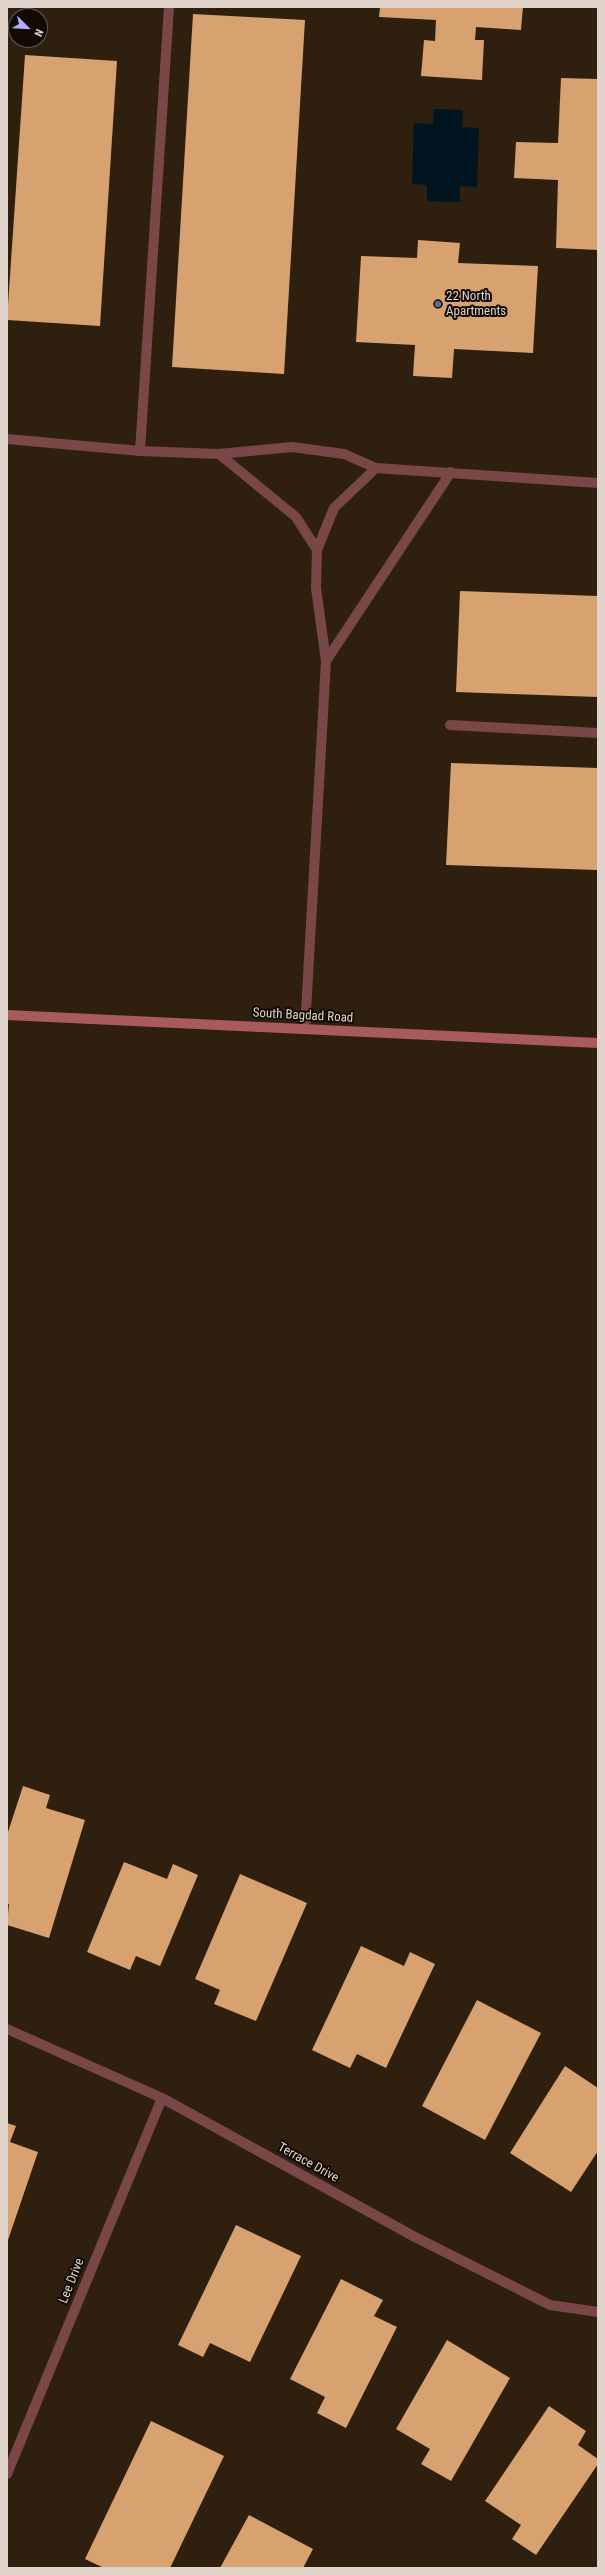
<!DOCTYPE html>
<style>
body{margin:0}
#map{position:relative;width:605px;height:2575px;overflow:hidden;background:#2f1f0f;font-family:"Roboto Condensed",sans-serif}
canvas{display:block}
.frame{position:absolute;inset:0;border:8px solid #dfd3ca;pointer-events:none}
.north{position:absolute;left:8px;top:8px;width:40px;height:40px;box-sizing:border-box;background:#120b05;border:1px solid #645b54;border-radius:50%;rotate:114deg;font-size:11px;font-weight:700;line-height:16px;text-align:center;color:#dfd3ca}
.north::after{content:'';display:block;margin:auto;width:14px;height:18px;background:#b1adfa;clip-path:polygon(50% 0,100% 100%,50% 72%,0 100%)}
</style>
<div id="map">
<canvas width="605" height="2575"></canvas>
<div class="frame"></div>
<div class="north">N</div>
</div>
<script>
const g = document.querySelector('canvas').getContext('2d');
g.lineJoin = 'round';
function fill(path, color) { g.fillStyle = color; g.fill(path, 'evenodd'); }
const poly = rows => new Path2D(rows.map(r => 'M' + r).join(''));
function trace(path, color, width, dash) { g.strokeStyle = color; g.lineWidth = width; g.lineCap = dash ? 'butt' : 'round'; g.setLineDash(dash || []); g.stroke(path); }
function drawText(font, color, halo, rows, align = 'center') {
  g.font = font + ' "Roboto Condensed",sans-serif'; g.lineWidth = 4; g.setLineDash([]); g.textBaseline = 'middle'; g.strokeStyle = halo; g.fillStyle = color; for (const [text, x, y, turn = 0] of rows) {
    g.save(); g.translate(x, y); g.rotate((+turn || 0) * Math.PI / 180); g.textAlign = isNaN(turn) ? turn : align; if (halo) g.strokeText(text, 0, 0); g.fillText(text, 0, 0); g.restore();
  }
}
fill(poly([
 [434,109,463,110,462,127,479,128,477,187,460,186,460,202,427,201,427,185,412,184,414,123,433,124]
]), '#011520');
fill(poly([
 [380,7,523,7,521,30,476,27,475,40,484,40,482,80,421,76,424,40,435,41,436,20,379,17],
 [193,14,305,20,284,374,172,367],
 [25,55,117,61,100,326,7,320],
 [561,78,598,79,598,250,556,248,558,180,514,178,516,142,558,143],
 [418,240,460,243,458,263,538,266,533,353,454,349,452,378,413,376,415,345,356,342,361,256,417,258],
 [460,591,598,596,598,697,456,692],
 [451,763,598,768,598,870,446,865],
 [23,1786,50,1795,46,1808,85,1820,49,1938,7,1925,9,1904,7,1904,7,1835],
 [124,1862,167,1879,173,1864,198,1875,160,1966,136,1956,130,1970,87,1952],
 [240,1874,307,1903,256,2021,214,2004,220,1990,195,1979],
 [361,1946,404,1966,410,1952,435,1964,386,2068,357,2054,350,2068,312,2050],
 [477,2000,541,2033,485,2140,422,2106],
 [565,2066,598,2088,598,2151,571,2192,510,2153],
 [7,2123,16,2126,10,2142,38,2152,7,2243],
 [236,2225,301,2256,250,2362,210,2343,203,2357,178,2345],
 [341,2279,383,2300,374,2316,397,2327,346,2428,317,2413,325,2397,290,2379],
 [447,2340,510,2378,451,2481,421,2464,430,2449,396,2429],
 [549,2406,586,2431,578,2445,598,2459,598,2464,536,2555,512,2539,521,2525,485,2501],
 [151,2421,224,2456,170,2568,104,2568,85,2559],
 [249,2515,313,2549,303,2568,220,2568]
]), '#d8a270');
trace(poly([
 [7,439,140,451,219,454,292,447,344,454,376,468,598,483],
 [140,451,169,7],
 [219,454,296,517,317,550],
 [326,661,451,472],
 [450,725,598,733],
 [305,1029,326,661,316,588,317,550,334,508,376,468]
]), '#794748', 10);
trace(poly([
 [7,2029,162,2098,413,2236,550,2305,598,2312],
 [7,2474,162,2098]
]), '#794748', 10);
trace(poly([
 [7,1015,598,1043]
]), '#a95a5c', 10);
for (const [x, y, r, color] of [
 [438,304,4,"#5c6f8a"]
]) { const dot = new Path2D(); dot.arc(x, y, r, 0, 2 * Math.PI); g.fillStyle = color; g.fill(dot); trace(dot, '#120b05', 1.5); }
drawText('13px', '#dfd3ca', '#120b05', [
 ["22 North",446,297],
 ["Apartments",446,312]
], 'left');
drawText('13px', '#dfd3ca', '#120b05', [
 ["South Bagdad Road",303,1016,3],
 ["Terrace Drive",308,2163,29],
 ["Lee Drive",72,2281,-68]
]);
</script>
